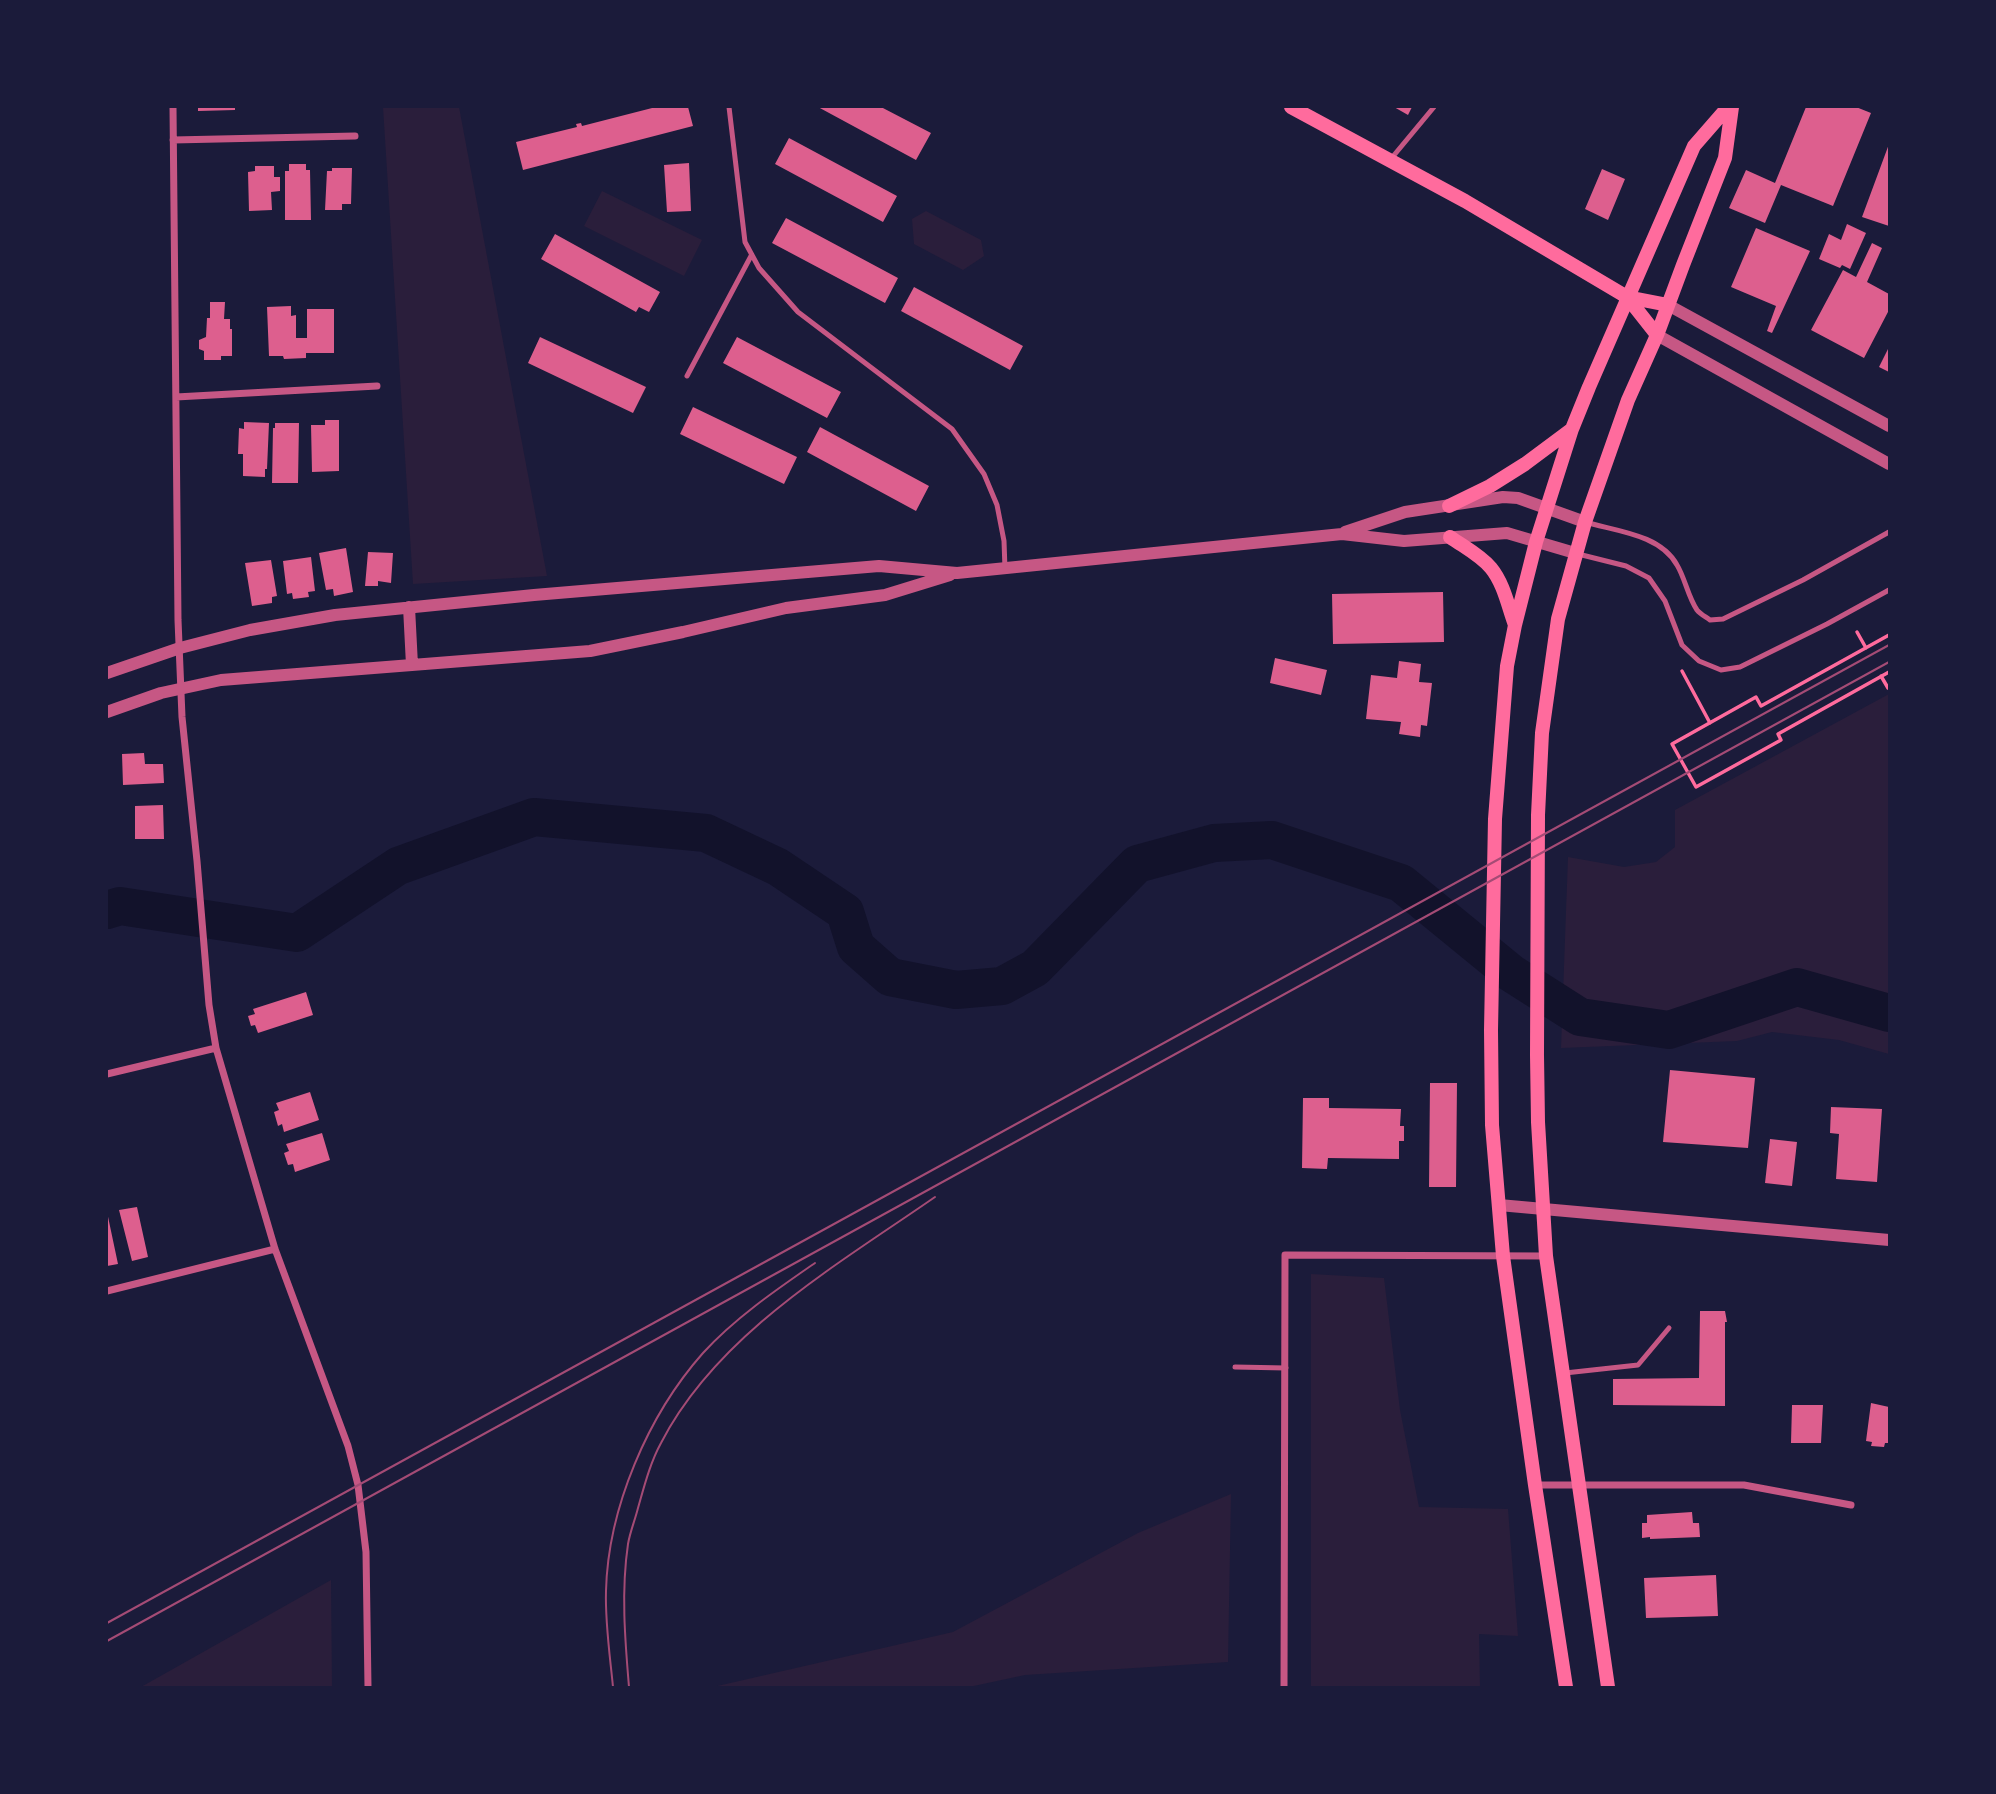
<!DOCTYPE html>
<style>
body{margin:0}
#map{position:relative;width:1996px;height:1794px;overflow:hidden;background:#1b1b3a;font-family:Cabin,sans-serif}
canvas{display:block}
.frame{position:absolute;inset:0;border:108px solid #1b1b3a;pointer-events:none}
</style>
<div id="map">
<canvas width="1996" height="1794"></canvas>
<div class="frame"></div>
</div>
<script>
const ctx = document.querySelector('canvas').getContext('2d');
ctx.lineJoin = 'round';
function fill(path, color) { ctx.fillStyle = color; ctx.fill(path, 'evenodd'); }
function stroke(path, color, width, dash) { ctx.strokeStyle = color; ctx.lineWidth = width; ctx.lineCap = dash ? 'butt' : 'round'; ctx.setLineDash(dash || []); ctx.stroke(path); }
const green = new Path2D(`
 M383,107H459L547,576L413,584Z
 M602,191L702,240L684,276L584,226Z
 M926,211L981,240L984,256L963,270L914,244L912,219Z
 M1889,694V1054L1839,1040L1772,1032L1737,1041L1561,1048L1568,857L1624,867L1656,862L1675,847V810Z
 M1311,1274L1384,1278L1400,1410L1419,1507L1508,1509L1518,1636L1479,1634L1480,1687H1311Z
 M1231,1494L1228,1662L1025,1675L969,1687H713L953,1632L1138,1533Z
 M331,1580L332,1687H141Z`);
const river = new Path2D(`
 M107,910L120,906L297,933L398,866L534,817L706,833L778,867L845,912L856,947L890,977L956,990L1002,986L1035,968L1137,864L1214,843L1272,840L1401,883L1511,973L1580,1017L1669,1030L1797,987L1889,1013`);
const building = new Path2D(`
 M198,107H235V110L198,111Z
 M656,107H688L693,126L523,170L516,142L577,127L576,124L581,123L582,126Z
 M818,107H881L931,133L916,160Z
 M1394,107H1412L1408,115Z
 M1806,107H1856L1871,113L1833,206L1781,185L1765,223L1729,208L1746,170L1775,183Z
 M789,138L897,196L883,222L775,164Z
 M1889,144V226L1862,217Z
 M689,163L691,211L667,212L664,165Z
 M289,164H306V170H310L311,220H285V171H289Z
 M255,166H274V177H280V191L271,192L272,210L249,211L248,172L255,171Z
 M332,168H352L351,204H342V210H325L327,171H332Z
 M1602,169L1625,179L1608,220L1585,209Z
 M786,218L898,278L885,303L772,243Z
 M1847,224L1866,233L1850,269L1842,265L1840,268L1819,259L1829,234L1841,240Z
 M1756,228L1810,251L1772,333L1767,331L1776,306L1731,287Z
 M555,234L660,292L649,312L639,307L636,312L541,259Z
 M1872,243L1882,248L1867,282L1889,294V310L1864,358L1811,330L1843,270L1856,277Z
 M914,287L1023,346L1010,370L901,311Z
 M210,302H225L224,319H230V329H232V356H221V360H204V351L199,349V340L206,337L207,318H210Z
 M291,306V316L296,315V338H307V309H334V353H306V358L284,359L283,356H269L267,307Z
 M540,337L646,387L633,413L528,363Z
 M737,337L841,392L827,418L723,363Z
 M1889,347V372L1879,367Z
 M693,407L797,457L784,484L680,434Z
 M325,420H339V471L312,472L311,425H325Z
 M244,422L269,423L267,469H265V477L243,476V454H238L239,428L244,429Z
 M275,423H299L298,483H272L273,428H275Z
 M820,427L929,486L916,511L807,452Z
 M346,548L353,592L334,596L333,589L326,590L319,553Z
 M368,552L393,553L391,583L378,581V586H365Z
 M311,557L315,591L308,592L309,597L293,599L292,593L287,594L283,561Z
 M271,560L277,596L272,597V603L252,606L245,563Z
 M1443,592L1444,642L1333,644L1332,594Z
 M1275,658L1327,670L1321,695L1270,683Z
 M1399,661L1421,664L1419,682L1432,683L1427,726L1421,725L1420,737L1399,734L1401,722L1366,719L1371,675L1397,678Z
 M144,753L145,764H163L164,783L123,785L122,754Z
 M163,805L164,839H135V806Z
 M306,992L313,1015L258,1033L255,1025L251,1026L248,1016L255,1014L253,1009Z
 M1670,1070L1755,1078L1748,1148L1663,1142Z
 M1430,1083H1457L1456,1187H1429Z
 M310,1092L319,1120L284,1132L282,1124L278,1126L274,1112L279,1110L276,1103Z
 M1303,1098H1329V1108L1401,1109L1400,1126H1404V1141H1399V1159L1328,1158L1327,1169L1302,1168Z
 M1831,1107L1882,1109L1877,1182L1836,1179L1839,1134L1830,1133Z
 M322,1133L330,1160L295,1172L293,1164L288,1165L284,1153L289,1151L286,1144Z
 M1770,1139L1797,1142L1792,1186L1765,1183Z
 M137,1207L148,1257L132,1261L119,1210Z
 M107,1212L118,1264L107,1266Z
 M1700,1311H1725L1727,1322H1725V1406L1613,1405V1379L1699,1378Z
 M1871,1403L1889,1407V1443H1885L1884,1447L1871,1446L1872,1442L1866,1441Z
 M1792,1405H1823L1821,1443H1791Z
 M1692,1512L1693,1523H1699L1700,1537L1650,1539V1537L1642,1538V1523H1647V1515Z
 M1716,1575L1718,1616L1646,1618L1644,1578Z`);
const path = new Path2D(`
 M1857,632L1866,648
 M1889,635L1761,706L1756,697L1672,744L1696,787L1781,740L1778,734L1889,672
 M1682,671L1710,723
 M1881,676L1888,688`);
const service = new Path2D(`
 M729,107L745,242L759,268L798,312L952,429L984,474L997,505L1004,541L1005,569
 M1390,160L1434,107
 M687,376L751,256
 M1585,522C1615,531 1660,534 1677,565C1685,578 1688,597 1697,610C1700,614 1706,617 1710,620L1723,619L1803,580L1889,532
 M1578,554L1626,566L1649,578L1665,601L1682,645L1699,661L1721,670L1740,667L1827,624L1889,590
 M1235,1367L1286,1368
 M1565,1373L1638,1365L1669,1328`);
const minor = new Path2D(`
 M173,107L178,620L182,717L197,861L209,1005L216,1048L275,1249L348,1446L358,1485L366,1552L368,1687
 M173,140L355,136
 M176,397L377,386
 M107,1074L216,1048
 M107,1291L275,1249
 M1535,1485H1744L1851,1505
 M1284,1687L1285,1255L1546,1256`);
const tertiary = new Path2D(`
 M1668,305L1889,426
 M1657,335L1889,464
 M1345,532L1405,512L1503,497L1518,498L1585,522
 M409,607L412,665
 M107,673L180,648L250,630L335,615L534,595L879,566L957,573L1342,534L1404,541L1507,533L1575,553
 M107,712L161,693L221,680L590,651L683,632L786,608L885,595L950,575
 M1499,1205L1889,1240`);
const secondary = new Path2D(`
 M1291,107L1465,201L1627,297L1668,305
 M1627,297L1657,335
 M1449,506L1490,486L1525,464L1572,429
 M1450,537C1464,547 1480,555 1491,568C1504,584 1508,606 1515,625
 M1566,1687L1535,1485L1503,1256L1492,1125L1491,1030L1495,819L1507,666L1515,625L1536,542L1572,429L1589,387L1694,146L1728,107
 M1608,1687L1546,1256L1538,1122L1537,1055L1538,815L1542,733L1558,619L1585,522L1628,400L1657,335L1683,265L1725,158L1732,107`);
const tram = new Path2D(`
 M107,1623L1889,645
 M107,1641L1889,662
 M613,1687C610,1656 605,1623 606,1591C608,1508 648,1415 703,1353C735,1318 776,1290 815,1263
 M629,1687C625,1640 621,1591 628,1544C630,1532 635,1520 638,1508C644,1487 650,1463 661,1443C717,1334 837,1265 935,1197`);
fill(green, '#2a1e3b');
stroke(river, '#12122b', 38);
fill(building, '#dd5f8e');
stroke(path, '#ff6b9d', 3.5);
stroke(service, '#c65784', 5);
stroke(minor, '#c65784', 7);
stroke(tertiary, '#c65784', 12);
stroke(secondary, '#ff6b9d', 14);
stroke(tram, '#a44b75', 2);
</script>
